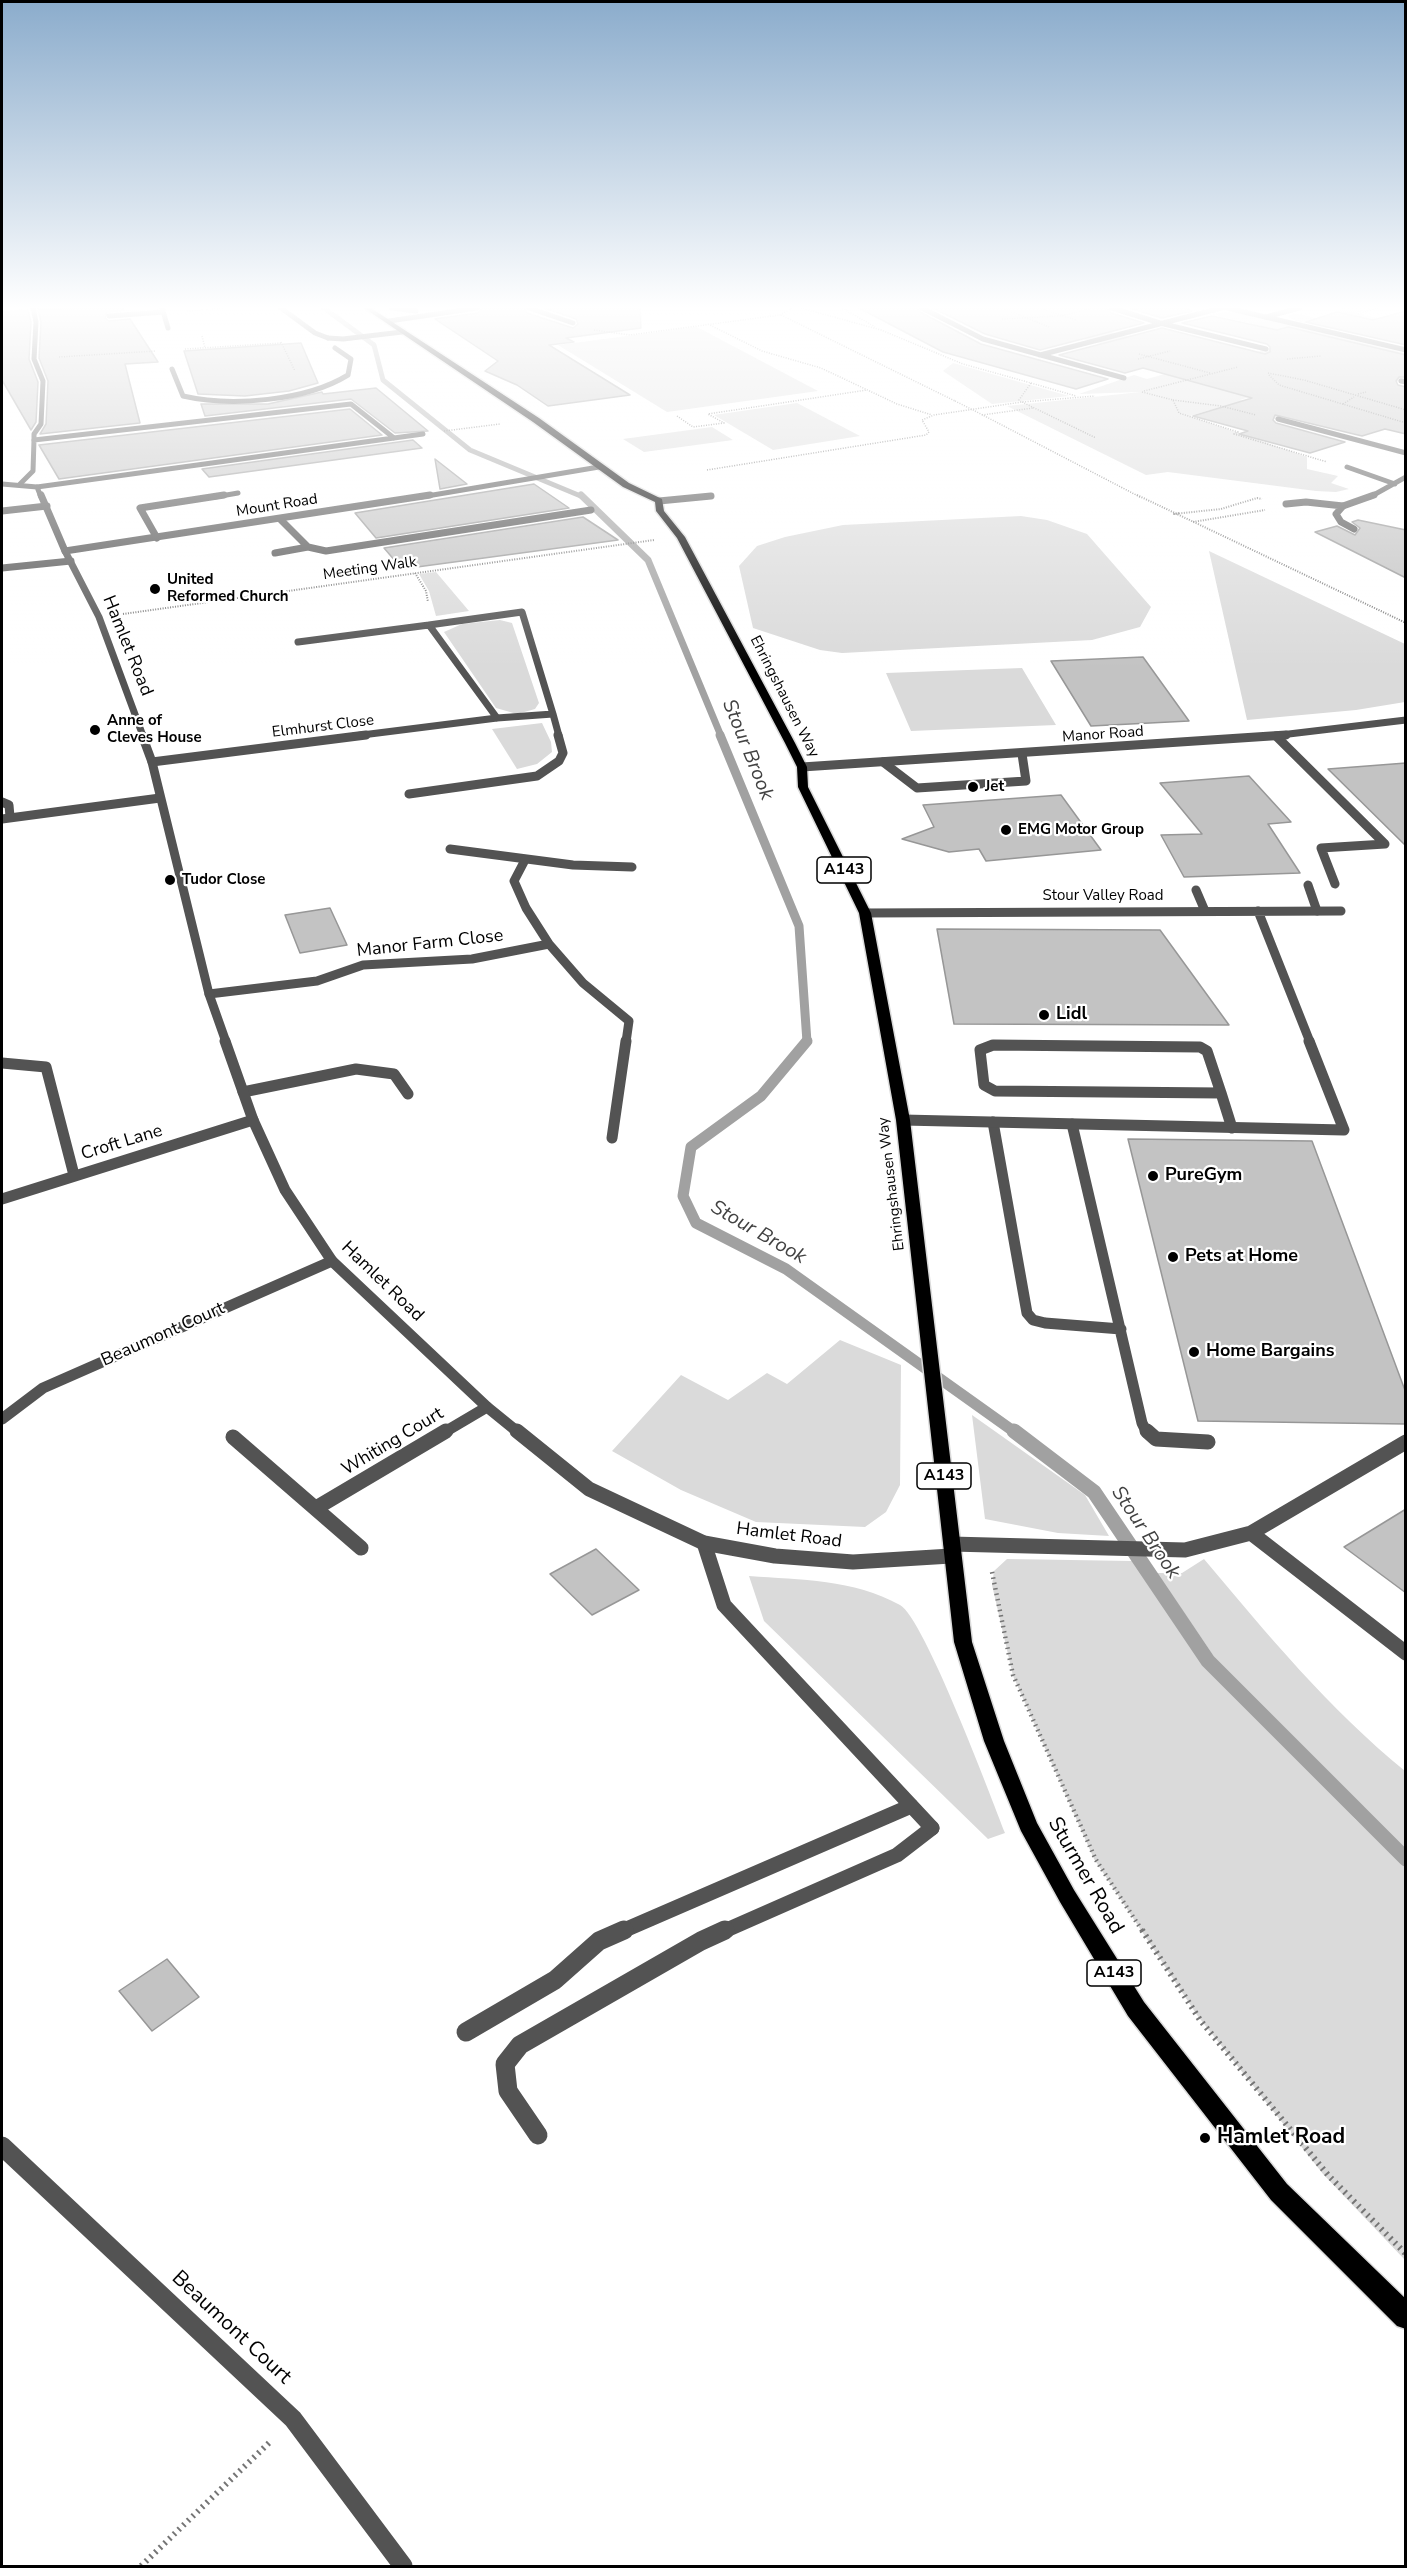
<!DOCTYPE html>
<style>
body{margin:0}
#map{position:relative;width:1407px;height:2568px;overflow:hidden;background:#fff;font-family:"Nunito Sans",sans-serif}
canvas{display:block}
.frame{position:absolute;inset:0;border:3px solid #000;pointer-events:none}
</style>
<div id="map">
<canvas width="1407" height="2568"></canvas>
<div class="frame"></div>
</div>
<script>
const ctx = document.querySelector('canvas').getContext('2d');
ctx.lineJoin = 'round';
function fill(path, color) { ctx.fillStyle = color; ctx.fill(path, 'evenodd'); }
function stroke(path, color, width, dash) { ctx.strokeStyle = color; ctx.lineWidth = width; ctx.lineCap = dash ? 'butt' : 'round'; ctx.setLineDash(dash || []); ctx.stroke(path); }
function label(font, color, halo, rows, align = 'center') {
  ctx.font = font + ' "Nunito Sans",sans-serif'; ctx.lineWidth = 4.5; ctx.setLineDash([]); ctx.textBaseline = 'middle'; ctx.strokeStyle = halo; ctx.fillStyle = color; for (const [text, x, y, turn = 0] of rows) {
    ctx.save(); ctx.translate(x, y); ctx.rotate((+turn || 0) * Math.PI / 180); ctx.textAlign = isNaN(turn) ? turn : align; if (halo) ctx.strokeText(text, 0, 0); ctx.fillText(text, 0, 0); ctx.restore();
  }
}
const green = new Path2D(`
 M1343,308H1370L1355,313L1405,324V345L1296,321L1287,316L1295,313L1378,334L1403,326L1333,311Z
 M1225,312L1238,313L1405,353V379L1393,383L1281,387L1240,400L1289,413L1288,416L1275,419L1224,406L1190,416L1307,457V469L1338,476L1331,483L1349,489L1336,492L1316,491L1168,472L1146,475L1007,406L1141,392L1079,394L1134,375L1147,379L1186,368L1047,329L1046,314L1222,363L1276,346L1330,343L1212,314Z
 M697,327L818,391L667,412L558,345Z
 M953,363L1069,396L992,404L943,371Z
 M797,403L860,436L773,450L714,415Z
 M712,427L733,440L644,452L623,439Z
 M1021,516L1047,520L1087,534L1151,607L1140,627L1092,640L842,653L820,650L753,628L739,566L757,546L785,537L843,525Z
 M1209,551L1405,644V702L1356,710L1247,720Z
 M436,572L469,611L436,616L429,591L419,574Z
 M500,620L512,623L539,703L535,709L517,714L496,708L444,632L462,624Z
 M1022,668L1056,725L911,731L886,673Z
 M542,723L551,742L552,752L537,764L517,769L492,729Z
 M840,1340L901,1365L900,1485L886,1512L865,1527L756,1522L681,1490L612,1451L681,1375L728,1400L767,1373L787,1384Z
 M972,1415L1085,1495L1109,1536L1058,1533L985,1519Z
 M1007,1559L1133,1561L1219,1677L1288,1751L1245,1702L1157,1573H1182L1204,1559C1267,1634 1329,1709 1405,1771V1859L1352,1816L1405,1864V2260L1323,2174L1197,2015L1094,1859L1013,1676L992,1585L994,1571Z
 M749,1576C801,1580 853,1579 900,1605C924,1618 991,1797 1005,1833L988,1839L764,1621Z`);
const streamFar4 = new Path2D(`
 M324,308L374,345L383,380L470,450L583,497`);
const streamFar3 = new Path2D(`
 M581,495L648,560L721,736`);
const streamFar2 = new Path2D(`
 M720,735L799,926L807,1042`);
const streamFar1 = new Path2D(`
 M807,1041L761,1096L691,1147L683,1196L696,1223L786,1269L1016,1433`);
const stream = new Path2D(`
 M1014,1431L1094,1492L1208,1661L1406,1859`);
const building = new Path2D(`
 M122,308L124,310L107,312L105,318L109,321L130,319L158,362L125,364L140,423L40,434L46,424L48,381L39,358L41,322L38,309Z
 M482,308H524L527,313L573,328L578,324L576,319L545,308H640L641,328L566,338L574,342L549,345L630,395L548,406L517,385L485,371L498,361L435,319L478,313Z
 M859,308H917L920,312L981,344L1108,379L1076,389L943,352Z
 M933,308H1107L1111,313L1144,323L1040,350L985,334Z
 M1129,308H1186L1192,311L1162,318Z
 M28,310L31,322L29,359L38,382L36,422L31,430L2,380V312Z
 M1406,311V345L1306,322L1337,312L1373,320Z
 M1212,316L1277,330L1288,327L1406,355V377H1399L1396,381L1398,385L1406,387V434L1385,429L1362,436L1275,415L1273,420L1276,423L1345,442L1310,453L1239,434L1248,431L1193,416L1252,398L1143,368L1125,373L1059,355L1162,328L1265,354L1270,352V347L1267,344L1182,323Z
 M301,343L318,383L289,391L245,396L198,394L184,351Z
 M376,388L428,431L395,433L351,399L205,416L201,404H268L322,392L323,394Z
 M350,409L382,435L59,479L39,445Z
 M413,440L422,448L209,477L202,469Z
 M435,459L467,484L440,489Z
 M534,484L569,508L376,538L355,513Z
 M583,517L618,540L402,569L384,548Z
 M1358,520L1406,530V578L1315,532L1337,526L1355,535L1360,528L1352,522Z
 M1143,657L1189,721L1091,726L1051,661Z
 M1406,763V846L1328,769Z
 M1249,776L1291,822L1268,824L1300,873L1184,877L1161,835L1202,834L1160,783Z
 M1061,795L1101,850L986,861L979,849L949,852L902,839L934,827L923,805Z
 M330,908L347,945L300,953L285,915Z
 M937,929L1160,930L1229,1025L954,1024Z
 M1128,1139L1312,1141L1406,1393V1424L1198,1421Z
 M1406,1509V1593L1344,1547Z
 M596,1549L639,1590L592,1615L550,1574Z
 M167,1959L199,1997L152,2031L119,1991Z`);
const pathFar3 = new Path2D(`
 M801,308L881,330L963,364L1031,383L1019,400L1021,402
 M842,308L875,327
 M1002,308L1049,327
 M1039,308L1076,320
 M187,311L224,308
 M1358,314L1378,308
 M781,315L955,401
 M1002,319L1060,316L1090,309
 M708,324L762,351L821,368L897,404L932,415
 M594,330L630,335L780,315L792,308
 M202,336L205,348
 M281,342L295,371
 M185,349L282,343
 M1139,354L1210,373
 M59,357L156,351
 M1138,359L1170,351
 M1287,359L1321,356
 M1268,373L1304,380L1406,410
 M1269,375L1279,385L1406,423
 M1031,383L1076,396
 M1144,391L1238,367
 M1142,392L1173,400L1179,413L1238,432L1234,434L1327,462
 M1358,394L1366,392
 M1173,400L1221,406L1256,415
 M1022,402L1096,438
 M1343,404L1354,397
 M975,411L1140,497
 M982,415L1033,408
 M677,416L693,427L724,423L708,414L867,390
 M444,431L500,424
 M707,470L926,435L929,432L922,420L934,415L1022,402L1095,396`);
const pathFar2 = new Path2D(`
 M1137,495L1406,623
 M1179,513L1174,514L1221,509L1257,498L1262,499
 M1193,522L1265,510
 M415,573L426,591L428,602
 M123,614L654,540`);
const pathFar1 = new Path2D(`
 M992,1572L1013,1675L1096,1860L1143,1932`);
const path = new Path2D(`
 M1142,1930L1200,2020L1328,2175L1406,2254
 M141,2566L272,2440`);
const serviceFar5 = new Path2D(`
 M162,308L168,328
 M281,308L315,333L328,338
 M392,308L416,311
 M529,308L573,323
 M109,316L163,312
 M1266,317L1299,308
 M389,321L477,308
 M172,369L183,396C231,407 306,401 348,375L351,359L335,348
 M215,497L238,493
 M705,497L711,496`);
const serviceFar4 = new Path2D(`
 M659,501L711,496
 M1286,504L1306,502L1343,506L1336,514L1341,522L1354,529
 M2,511L47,506
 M157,538L140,508L224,495
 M308,547L326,551L591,510
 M275,553L308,547L281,520`);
const serviceFar3 = new Path2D(`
 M1276,736L1385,844L1321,848L1335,884
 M883,762L917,788L1026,781L1022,754
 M2,802L9,805L10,817
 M450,849L573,865L632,867
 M1308,885L1317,911
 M1196,890L1205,911`);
const serviceFar2 = new Path2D(`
 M993,1045L1200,1047L1207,1051L1221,1093L995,1091L984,1085L980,1050Z
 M2,1063L46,1067L74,1175
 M1221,1093L1232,1128
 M993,1122L1027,1313L1033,1320L1045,1323L1121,1329
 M1072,1124L1142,1423L1147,1433
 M443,1433L487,1407`);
const serviceFar1 = new Path2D(`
 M1147,1431L1156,1439L1208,1442
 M233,1437L361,1548
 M316,1508L446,1431
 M1251,1533L1406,1653
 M951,1544L1185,1550L1251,1533L1406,1442
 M620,1932L911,1806
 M722,1932L897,1855L932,1828`);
const service = new Path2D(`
 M466,2032L555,1980L599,1941L624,1930
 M538,2135L508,2091L505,2064L520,2045L701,1941L725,1930`);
const pedestrian = new Path2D(`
 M33,308L36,322L34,359L43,381L41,424L34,434V440`);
const minorFar5 = new Path2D(`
 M922,308L983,339L1124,378
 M1112,308L1160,323L1266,349
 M328,338L343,339L402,332
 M1040,355L1221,308
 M1401,381L1406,382
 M1278,419L1406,453
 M1347,467L1395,484
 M20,484L33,471L34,440L351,404L394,438
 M37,487L423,434
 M421,497L599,467
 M1370,497L1406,477`);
const minorFar4 = new Path2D(`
 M1343,506L1374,495
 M65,551L430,495
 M2,568L71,561
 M429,625L522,612L553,714
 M298,642L429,625L497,718
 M354,736L497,718L553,714L559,736
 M1272,736L1406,720`);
const minorFar3 = new Path2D(`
 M152,762L366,735
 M802,767L1286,735
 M409,794L537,776L559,761L563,753L558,735
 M2,819L160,798
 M1258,911L1310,1042
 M865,913L1341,911
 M549,944L583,983L629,1021L626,1042
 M209,994L317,981L363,965L472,959L549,944L526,908L514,881L525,860`);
const minorFar2 = new Path2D(`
 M243,1092L356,1069L394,1074L408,1094
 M903,1120L1344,1130L1309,1041
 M612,1138L626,1041
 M2,1199L253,1120
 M2,1419L43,1388L332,1261`);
const minorFar1 = new Path2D(`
 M704,1543L724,1605L932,1828`);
const minor = new Path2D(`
 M2,2146L293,2419L403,2566`);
const tertiaryFar4 = new Path2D(`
 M1227,308L1406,350
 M2,484L37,487L41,497`);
const tertiaryFar3 = new Path2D(`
 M41,495L65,551L99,617L143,736`);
const tertiaryFar2 = new Path2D(`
 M142,735L152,762L209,994L226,1042`);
const tertiaryFar1 = new Path2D(`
 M225,1041L253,1120L285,1190L332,1261L487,1407L519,1433`);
const tertiary = new Path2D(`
 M517,1431L589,1489L704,1543L775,1556L853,1562L951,1556`);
const primary = new Path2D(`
 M364,308H371L539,418L629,483L662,499L664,511L685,537L795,743L807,767L808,787L871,913L910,1120L972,1642L1004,1741L1037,1823L1074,1890L1144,2002L1287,2184L1406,2299V2329L1397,2326L1271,2200L1128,2016L1060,1902L1021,1831L984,1741L954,1642L896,1120L859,913L798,787L797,767L785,743L677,538L656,511L655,502L623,487L533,422Z`);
const pathBridge = new Path2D(`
 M955,401L975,411`);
const markers = [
 [155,589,6,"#000"],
 [95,730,6,"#000"],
 [973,787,6,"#000"],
 [1006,830,6,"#000"],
 [170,880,6,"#000"],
 [1044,1015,6,"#000"],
 [1153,1176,6,"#000"],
 [1173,1257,6,"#000"],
 [1194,1352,6,"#000"],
 [1205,2138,6,"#000"]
];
const farStreetnames = [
 ["Mount Road",277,506,-9],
 ["Meeting Walk",370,569,-8],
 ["Ehringshausen Way",784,697,63],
 ["Elmhurst Close",323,727,-7],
 ["Manor Road",1103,735,-4],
 ["Stour Valley Road",1103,896],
 ["Ehringshausen Way",892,1184,-97]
];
const farPoinames = [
 ["United",167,580],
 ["Reformed Church",167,597],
 ["Anne of",107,721],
 ["Cleves House",107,738],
 ["Jet",985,787],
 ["EMG Motor Group",1018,830],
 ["Tudor Close",182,880]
];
const shields = [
 [844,870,54],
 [944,1476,54],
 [1114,1973,54]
];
const shieldNames = [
 ["A143",844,870],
 ["A143",944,1476],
 ["A143",1114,1973]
];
const streetNames = [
 ["Hamlet Road",127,646,68],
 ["Manor Farm Close",430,944,-6],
 ["Croft Lane",122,1143,-17],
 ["Hamlet Road",382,1282,44],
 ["Beaumont Court",163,1335,-24],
 ["Whiting Court",393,1442,-31],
 ["Hamlet Road",789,1536,7]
];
const poiNames = [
 ["Lidl",1056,1015],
 ["PureGym",1165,1176],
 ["Pets at Home",1185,1257],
 ["Home Bargains",1206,1352]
];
const waterNames = [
 ["Stour Brook",747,750,68],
 ["Stour Brook",758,1233,30],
 ["Stour Brook",1145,1533,56]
];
const nearStreetnames = [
 ["Sturmer Road",1085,1876,60],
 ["Beaumont Court",231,2328,43]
];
const nearPoinames = [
 ["Hamlet Road",1217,2138]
];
fill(green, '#dadada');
stroke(streamFar4, '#a1a1a1', 5);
stroke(streamFar3, '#a1a1a1', 7);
stroke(streamFar2, '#a1a1a1', 9);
stroke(streamFar1, '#a1a1a1', 11);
stroke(stream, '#a1a1a1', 15);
fill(building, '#c3c3c3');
stroke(building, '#979797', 1.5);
stroke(primary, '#dbdbdb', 3);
stroke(pathFar3, '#757575', 1.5, [1, 1.5]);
stroke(pathFar2, '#757575', 2, [1, 1.5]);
stroke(pathFar1, '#757575', 4.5, [1.5, 4]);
stroke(path, '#757575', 6, [2, 4.5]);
stroke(serviceFar5, '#535353', 5);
stroke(serviceFar4, '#535353', 7);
stroke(serviceFar3, '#535353', 9);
stroke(serviceFar2, '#535353', 11);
stroke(serviceFar1, '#535353', 15);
stroke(service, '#535353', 19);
stroke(pedestrian, '#535353', 5);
stroke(minorFar5, '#535353', 5);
stroke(minorFar4, '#535353', 7);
stroke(minorFar3, '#535353', 9);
stroke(minorFar2, '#535353', 11);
stroke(minorFar1, '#535353', 15);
stroke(minor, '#535353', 19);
stroke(tertiaryFar4, '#535353', 5);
stroke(tertiaryFar3, '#535353', 7);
stroke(tertiaryFar2, '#535353', 9);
stroke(tertiaryFar1, '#535353', 11);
stroke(tertiary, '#535353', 15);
fill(primary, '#000');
stroke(pathBridge, '#757575', 1.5, [1, 1.5]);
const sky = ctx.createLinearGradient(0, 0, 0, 668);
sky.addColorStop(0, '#8baccc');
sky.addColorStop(0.46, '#fff');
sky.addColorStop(1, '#ffffff00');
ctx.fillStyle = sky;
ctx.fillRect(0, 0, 1407, 668);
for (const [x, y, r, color] of markers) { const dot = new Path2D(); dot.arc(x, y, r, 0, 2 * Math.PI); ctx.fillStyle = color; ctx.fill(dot); stroke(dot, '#fff', 2); }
label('15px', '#000', '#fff', farStreetnames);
label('bold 15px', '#000', '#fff', farPoinames, 'left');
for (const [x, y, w] of shields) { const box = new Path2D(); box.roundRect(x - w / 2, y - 13, w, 26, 4.5); ctx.fillStyle = '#fff'; ctx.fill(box); stroke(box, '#000', 1.5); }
label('bold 16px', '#000', null, shieldNames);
label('18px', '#000', '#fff', streetNames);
label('bold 18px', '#000', '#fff', poiNames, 'left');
label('italic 20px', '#424242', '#fff', waterNames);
label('21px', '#000', '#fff', nearStreetnames);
label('bold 21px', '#000', '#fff', nearPoinames, 'left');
</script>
